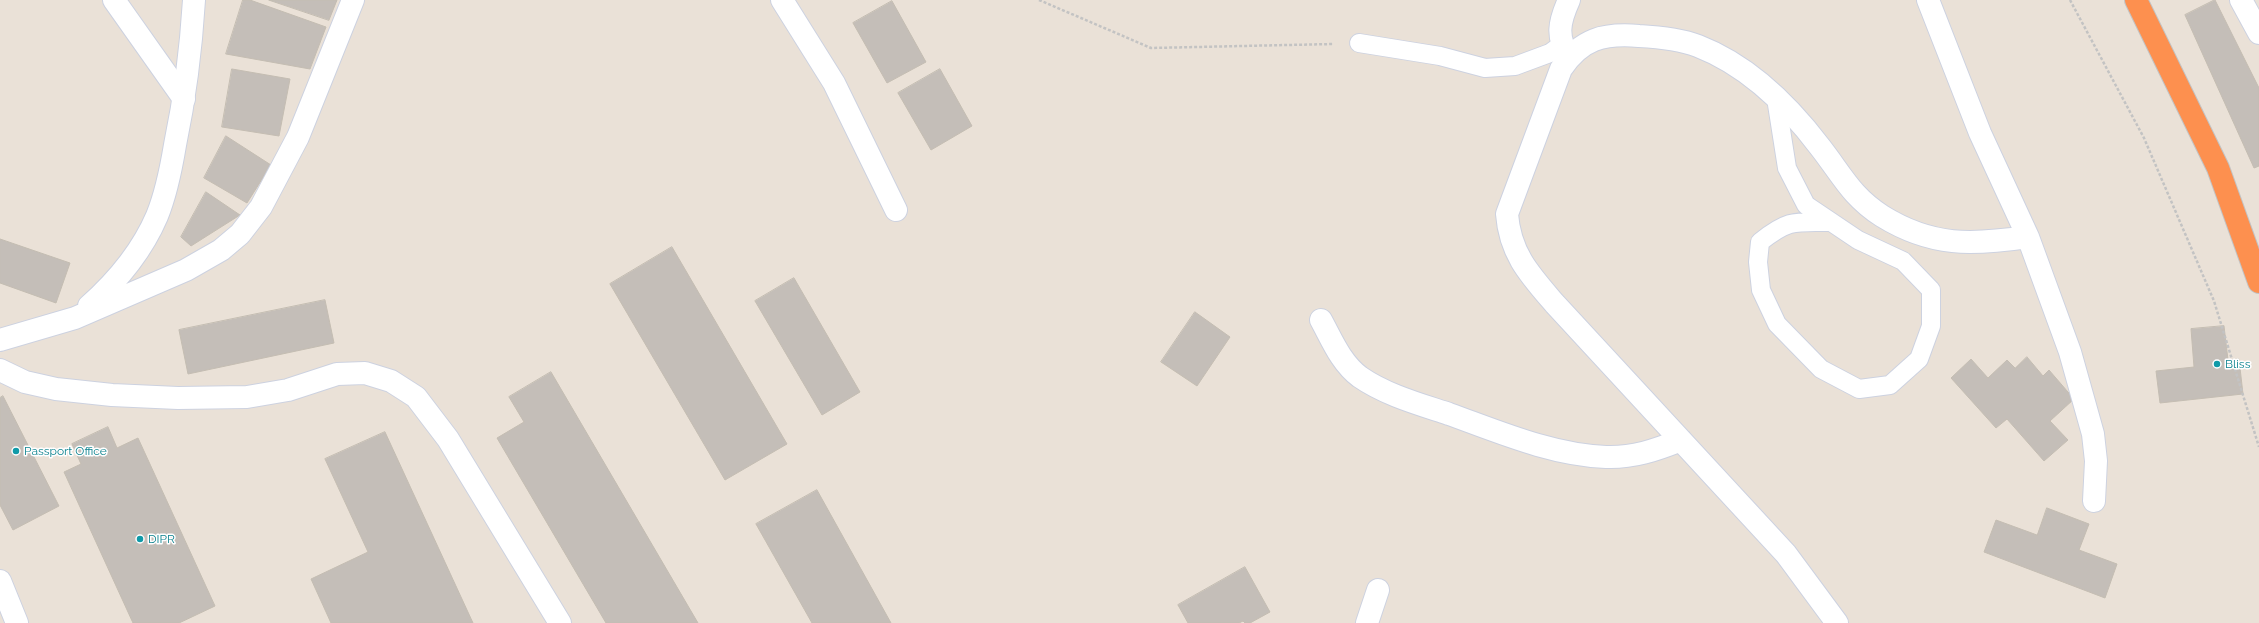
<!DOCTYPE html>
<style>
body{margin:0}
canvas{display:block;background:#eae1d7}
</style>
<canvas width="2259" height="623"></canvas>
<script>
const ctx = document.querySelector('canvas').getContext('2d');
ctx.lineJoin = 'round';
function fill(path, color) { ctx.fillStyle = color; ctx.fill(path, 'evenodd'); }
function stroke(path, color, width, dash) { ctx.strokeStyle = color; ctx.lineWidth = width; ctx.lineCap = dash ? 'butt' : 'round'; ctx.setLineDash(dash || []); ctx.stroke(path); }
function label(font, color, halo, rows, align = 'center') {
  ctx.font = font + ' Raleway,sans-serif'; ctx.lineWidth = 3; ctx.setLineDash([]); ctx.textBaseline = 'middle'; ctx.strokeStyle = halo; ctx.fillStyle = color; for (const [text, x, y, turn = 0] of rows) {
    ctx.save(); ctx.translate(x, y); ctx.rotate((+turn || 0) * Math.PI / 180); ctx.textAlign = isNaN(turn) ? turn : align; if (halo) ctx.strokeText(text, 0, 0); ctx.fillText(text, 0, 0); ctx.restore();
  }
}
const building = new Path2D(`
 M243,0H250L326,27L310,69L226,54Z
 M269,0H337L329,20Z
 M2215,0L2259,88V166L2254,168L2185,15Z
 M892,1L926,62L887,83L853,23Z
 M232,69L290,79L279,136L222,127Z
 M940,69L972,126L931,150L898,93Z
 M226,136L271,165L247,203L204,178Z
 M206,192L240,215L191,246L181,237Z
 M0,239L70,263L56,303L0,283Z
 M672,247L787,444L725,480L610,284Z
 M794,278L860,392L822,415L755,301Z
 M325,300L334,343L188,374L179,330Z
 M1195,312L1230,337L1197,386L1161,362Z
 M2224,326L2228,360L2239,359L2243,394L2160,403L2156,371L2194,367L2191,329Z
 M2027,357L2043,376L2049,370L2074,399L2050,421L2068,440L2044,461L2007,419L1996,428L1951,378L1971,359L1988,378L2007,360L2015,368Z
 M551,372L698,623H606L497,438L524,422L509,397Z
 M3,396L59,506L13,530L0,505V398Z
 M108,427L117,448L138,438L215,606L179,623H133L64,472L81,464L72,444Z
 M385,432L473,623H331L311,579L368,552L325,459Z
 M817,490L891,623H812L756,524Z
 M2047,508L2089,524L2079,550L2117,564L2105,598L1984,552L1996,520L2037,535Z
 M1245,567L1270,612L1250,623H1245L1243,621L1239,623H1188L1178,605Z`);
const path = new Path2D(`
 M1039,0L1151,48L1333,44
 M2070,0L2144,138L2214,301L2259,447`);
const lane = new Path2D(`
 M1359,43L1440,56L1485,68L1515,66L1550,53L1561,45
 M1776,98L1787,168L1806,205L1858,240L1903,261L1931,290V326L1919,359L1890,385L1859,389L1821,369L1777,324L1761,290L1758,262L1760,242C1789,219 1795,222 1830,222`);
const street = new Path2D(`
 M114,0L184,99
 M782,0L834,83L896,210
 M1569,0C1559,22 1556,37 1569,57
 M1928,0L1980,133L2028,237L2070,352L2093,434L2096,461L2094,501
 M2241,0L2259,33
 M1321,320C1332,340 1341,363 1360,377C1386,395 1419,404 1449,414C1499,432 1552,455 1606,457C1633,458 1656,450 1681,440
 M0,581L17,623
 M1367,623L1378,590
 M1837,623L1786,554L1555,304C1530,275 1510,254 1507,214L1561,69C1581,39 1603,33 1639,36C1658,37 1680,39 1698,46C1747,65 1789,106 1820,147C1842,175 1851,196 1882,216C1932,247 1972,245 2028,237`);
const secondary = new Path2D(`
 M89,306C117,281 142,251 157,216C166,194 171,169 175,145C185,97 191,49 194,0
 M0,340L75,318L186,270L221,250L240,234L261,207L298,137L353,0
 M0,370L25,382L56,389L112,395L178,398L247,397L288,390L337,374L365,373L391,381L416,397L448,439L560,623`);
const highway = new Path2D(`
 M2136,0L2218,168L2259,282`);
const markers = [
 [2217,364,4,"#0f9aa8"],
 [16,451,4,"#0f9aa8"],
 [140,539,4,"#0f9aa8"]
];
const cultureNames = [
 ["Bliss",2225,364],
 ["Passport Office",24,451],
 ["DIPR",148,539]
];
fill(building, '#c4beb8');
stroke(building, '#c4bdb2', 1);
stroke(lane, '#cdd2e0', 20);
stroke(street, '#cdd2e0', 24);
stroke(secondary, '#cdd2e0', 24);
stroke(highway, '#c3c3c3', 24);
stroke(path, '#c3c3c3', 2.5, [3, 2]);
stroke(lane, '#fff', 18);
stroke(street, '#fff', 22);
stroke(secondary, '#fff', 22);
stroke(highway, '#fd904f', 22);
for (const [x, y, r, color] of markers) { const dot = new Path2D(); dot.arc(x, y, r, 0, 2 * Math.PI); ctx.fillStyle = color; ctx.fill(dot); stroke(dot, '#fff', 1.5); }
label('12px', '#0d838f', '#fff', cultureNames, 'left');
</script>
